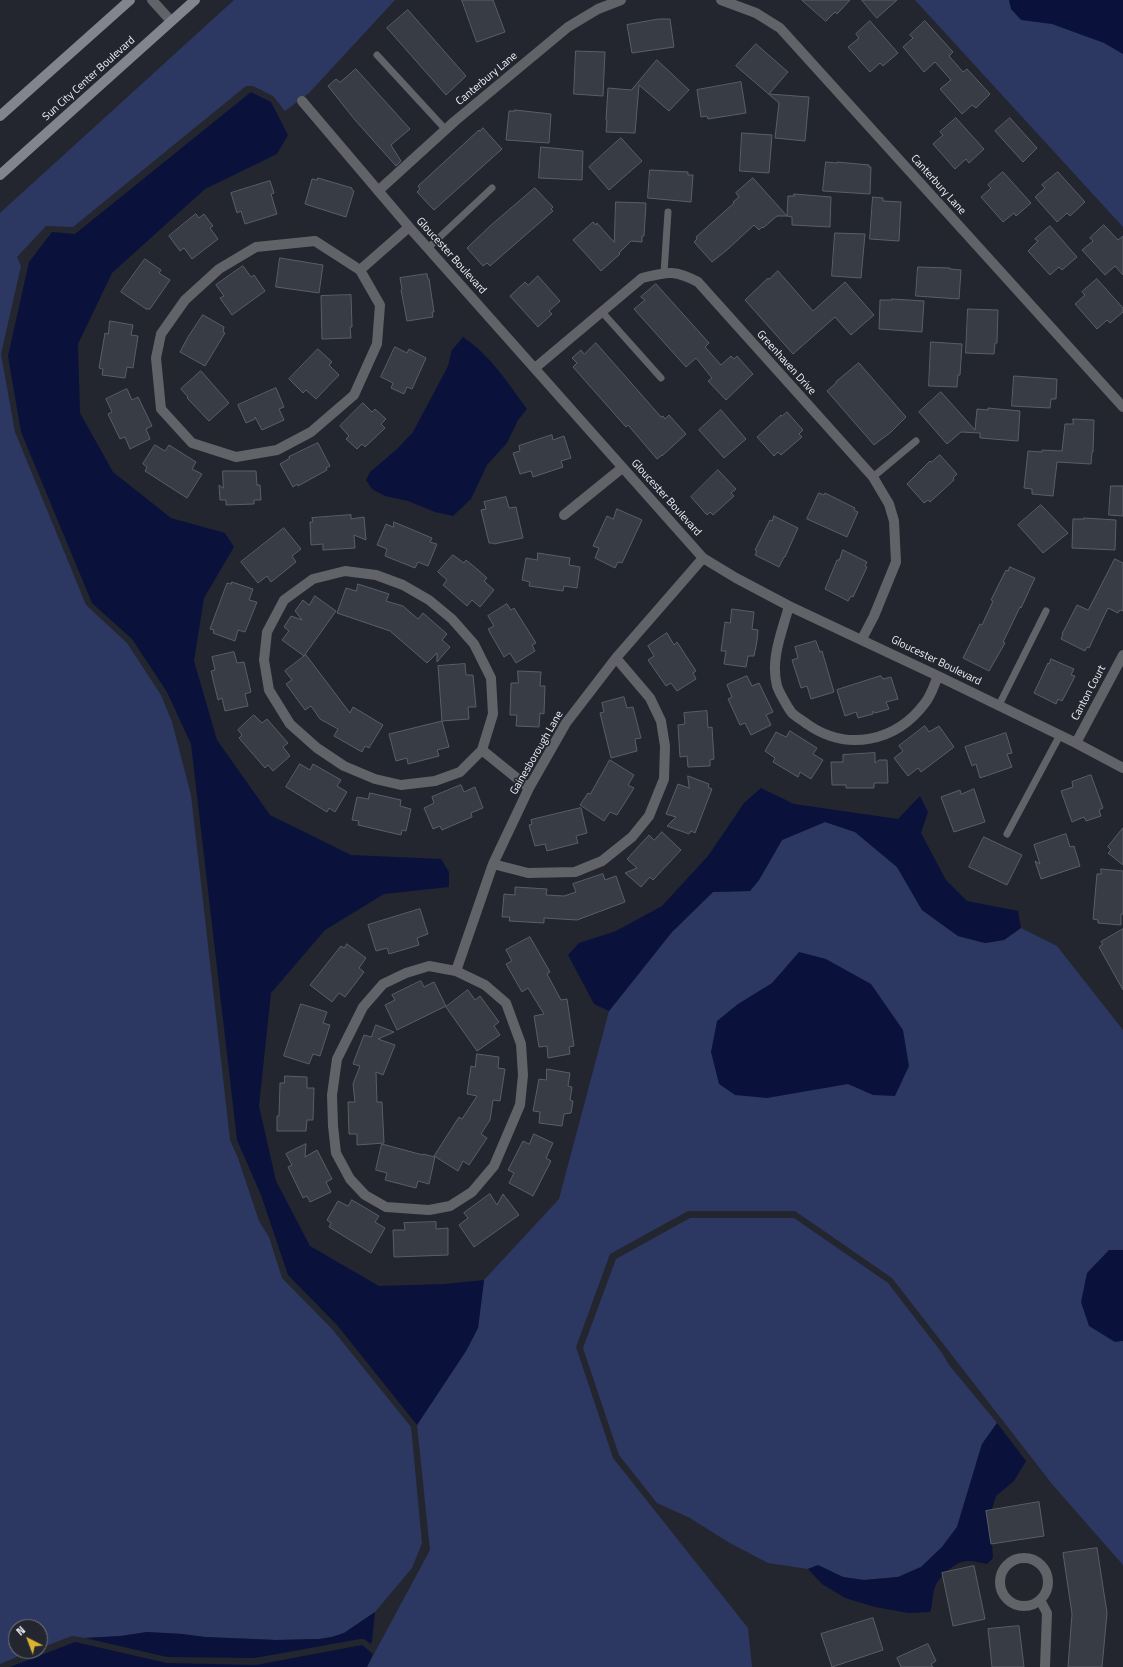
<!DOCTYPE html>
<style>
body{margin:0}
#map{position:relative;width:1123px;height:1667px;overflow:hidden;background:#23262f;font-family:"Titillium Web",sans-serif}
canvas{display:block}
.north{position:absolute;left:8px;top:1619px;width:40px;height:40px;box-sizing:border-box;background:#23262f;border:1px solid #74777f;border-radius:50%;rotate:318deg;font-size:11px;font-weight:700;line-height:16px;text-align:center;color:#eef0f6}
.north::after{content:'';display:block;margin:auto;width:14px;height:18px;background:#dbb233;clip-path:polygon(50% 0,100% 100%,50% 72%,0 100%)}
</style>
<div id="map">
<canvas width="1123" height="1667"></canvas>
<div class="north">N</div>
</div>
<script>
const ctx = document.querySelector('canvas').getContext('2d');
ctx.lineJoin = 'round';
function fill(path, color) { ctx.fillStyle = color; ctx.fill(path, 'evenodd'); }
function stroke(path, color, width, dash) { ctx.strokeStyle = color; ctx.lineWidth = width; ctx.lineCap = dash ? 'butt' : 'round'; ctx.setLineDash(dash || []); ctx.stroke(path); }
function label(font, color, halo, rows, align = 'center') {
  ctx.font = font + ' "Titillium Web",sans-serif'; ctx.lineWidth = 3.5; ctx.setLineDash([]); ctx.textBaseline = 'middle'; ctx.strokeStyle = halo; ctx.fillStyle = color; for (const [text, x, y, turn = 0] of rows) {
    ctx.save(); ctx.translate(x, y); ctx.rotate((+turn || 0) * Math.PI / 180); ctx.textAlign = isNaN(turn) ? turn : align; if (halo) ctx.strokeText(text, 0, 0); ctx.fillText(text, 0, 0); ctx.restore();
  }
}
const green = new Path2D(`
 M234,0H395L309,93L285,111L273,96L253,86H246L73,227L46,226L17,257L21,266L1,354L15,432L86,605L127,643L161,695L172,722L191,795L230,1140L238,1158L259,1221L269,1237L282,1278L332,1329L411,1427L422,1543L412,1568L375,1612L344,1633L332,1637L319,1639L276,1640L205,1637L182,1634L147,1632L121,1636L85,1638L72,1636L40,1648V1627H16V1651H31L0,1664V213Z
 M915,0H1123V227Z
 M825,822L855,832L897,867L922,910L958,936L985,943L1004,940L1021,928L1057,946L1123,1030V1565L1052,1484L892,1278L795,1211H688L610,1254L576,1347L613,1458L748,1628L752,1667H367L430,1550L417,1425L466,1351L478,1328L484,1280L559,1199L609,1011L672,932L713,892L750,891L759,880L782,840Z
 M690,1218H794L888,1283L942,1353L949,1365L997,1423L982,1444L957,1527L942,1547L921,1567L898,1577L864,1580L843,1577L818,1565L808,1569L768,1563L728,1542L690,1518L657,1503L619,1455L583,1348L616,1259Z`);
const water = new Path2D(`
 M1009,0H1123V54L1104,43L1052,24L1021,20L1011,9Z
 M251,92L271,102L288,135L277,154L205,189L112,273L78,344L80,413L113,472L171,518L225,533L234,547L204,598L194,661L217,740L270,815L351,855L441,859L449,872V887L384,894L325,930L271,993L259,1106L276,1181L310,1246L379,1286L444,1284L484,1280L478,1328L466,1351L417,1425L337,1325L288,1275L261,1195L237,1140L191,744L167,692L132,639L92,603L21,432L8,356L29,262L52,232L75,234Z
 M463,337C490,355 508,383 527,409L518,420L507,443L487,465L471,499L453,516L435,512L408,501L385,496L372,489L366,480L370,472L397,449L413,432L448,366L452,350Z
 M761,788L794,804L898,819L920,796L928,812L921,833L946,880L967,901L1018,911L1021,928L1004,940L985,943L958,936L922,910L897,867L855,832L825,822L782,840L759,880L750,891L713,892L672,932L609,1011L594,1004L568,955L579,943L616,931L662,906L708,856L744,803Z
 M799,952L826,959L871,984L903,1030L909,1066L895,1096L873,1095L848,1084L767,1098L735,1095L719,1084L711,1052L717,1021L738,1004L772,983Z
 M1109,1250H1123V1341L1115,1342L1089,1326L1081,1302L1087,1273Z
 M997,1423L1026,1461L1014,1481L996,1496L992,1509L991,1528L993,1558L987,1564C981,1563 975,1561 968,1561C957,1560 939,1576 935,1587C932,1594 933,1604 930,1612L908,1613L875,1607L845,1598L822,1584L808,1569L818,1565L843,1577L864,1580L898,1577L921,1567L942,1547L957,1527L982,1444Z
 M375,1612L372,1641L371,1644L364,1639H360L255,1658L167,1657L85,1638L121,1636L147,1632L182,1634L205,1637L276,1640L319,1639L332,1637L344,1633Z
 M75,1642L167,1663L256,1665L362,1645L373,1654L367,1667H10Z`);
const building = new Path2D(`
 M462,0H493L505,32L477,42Z
 M802,0H850L837,14L835,12L826,21Z
 M862,0H897L877,18Z
 M408,10L466,76L446,95L387,28Z
 M659,19H670L674,47L632,53L627,25Z
 M870,21L898,53L883,66L880,63L870,72L848,47L859,38L856,34Z
 M925,21L953,52L949,56L963,72L967,69L990,94L976,108L972,105L962,114L940,89L951,80L935,62L924,72L903,47L913,38L910,35Z
 M756,44L788,72L769,94L809,97L805,141L775,138L779,103L736,66Z
 M576,51L605,52L603,96L574,94Z
 M657,60L689,90L669,111L639,85L635,133L606,132L607,121L606,120L608,88L631,90Z
 M356,69L410,129L391,145L401,161L396,166L355,120L328,86L336,79L340,82Z
 M741,82L746,113L708,119L707,116L701,117L697,90Z
 M515,110L551,114L549,143L506,140L509,111H515Z
 M956,118L984,149L969,163L966,159L955,169L933,144L943,135L940,132Z
 M1010,118L1037,148L1023,162L995,131Z
 M483,128L502,149L434,210L417,192L420,189L418,186L479,130L480,131Z
 M742,133L772,135L769,173L740,171Z
 M621,138L642,161L609,190L589,167Z
 M541,147L583,151L582,180L539,178Z
 M826,162L837,163V162L869,165V167H871L870,194L823,191Z
 M650,170L688,172V175H693L691,202L648,198Z
 M1003,172L1031,203L1016,216L1014,213L1003,222L981,197L991,188L988,185Z
 M1058,172L1085,202L1070,216L1067,213L1057,222L1035,197L1045,188L1042,185Z
 M318,178L352,188V190L354,191L346,217L305,204L312,179L317,180Z
 M753,178L787,216H777L763,228L762,227L759,230L754,225L728,249L712,262L694,242L697,239L696,237L734,203L733,202L739,197L736,193Z
 M270,181L274,193L271,194L277,214L245,224L241,211L237,213L231,193Z
 M535,188L553,207L551,209L553,211L490,266L487,263L483,266L467,248L490,226Z
 M794,194L831,197L830,227L792,225V217L787,216L788,196H794Z
 M873,197L883,198V201L901,202L899,241L870,239Z
 M616,202L646,203L644,236H642V242L631,241L619,253L620,254L601,271L573,240L593,222L596,225L597,223L614,242Z
 M196,214L199,218L204,214L213,226L210,228L218,239L192,259L184,248L180,251L169,236Z
 M1104,225L1118,240L1123,236V275L1115,266L1105,275L1082,250L1093,241L1090,238Z
 M1050,226L1077,257L1062,270L1059,267L1050,275L1028,251L1038,241L1035,239Z
 M835,233L865,234L861,278L832,276Z
 M280,258L323,265L319,293L276,287Z
 M145,259L161,270L159,273L170,280L150,309H146L121,292Z
 M243,266L251,277L254,275L265,291L232,315L220,298L224,296L216,285Z
 M918,267L950,268V269L961,270L959,299L916,296Z
 M778,271L813,311L845,282L874,315L851,335L835,317L793,354L745,300L768,278L769,279Z
 M427,274L428,279H429L434,312H432L433,317L407,321L401,290L402,289L400,278Z
 M538,276L560,301L549,311L552,314L538,327L510,296L525,282L528,285Z
 M1097,279L1123,308V312L1110,323L1107,320L1097,329L1075,304L1085,295L1082,292Z
 M656,284L709,343L705,347L721,365L731,356L734,359L737,356L753,374L726,400L708,381L712,378L696,358L686,367L634,309L645,300L641,297Z
 M351,295L352,327H350L351,338L322,339L321,296Z
 M892,299L924,301L922,332L879,329L880,300H892Z
 M968,309L998,310L997,343H995L994,354L966,353Z
 M203,315L224,327L223,332L225,333L205,366L180,352L188,337Z
 M110,321L133,325L131,335L138,336L133,368L127,367L125,378L102,375L103,369L99,368L105,333L108,334Z
 M931,342L962,344L960,375H958L957,387L929,386Z
 M596,343L661,417L663,416L665,419L669,415L686,434L662,456V455L657,459L628,425L626,427L573,367L577,363L572,358L581,350L584,354Z
 M395,347L407,353L409,349L426,358L412,389L407,387L404,394L391,388L393,383L381,377Z
 M318,349L332,362L329,365L339,375L316,399L306,390L303,393L289,379Z
 M859,363L906,417L891,432L874,445L827,391L836,383V382Z
 M201,371L229,403L209,421L187,398L188,397L181,389Z
 M1014,376L1057,379L1056,399H1051L1050,408L1012,406Z
 M276,388L284,407L279,409L284,420L262,430L255,417V419L246,423L238,405Z
 M127,389L132,400L138,397L152,426L146,429L150,439L130,449L125,437L120,439L108,414L112,412L106,399Z
 M941,392L975,430L977,409L988,410V408L1020,411L1018,441L980,438V433L961,432L947,444L919,412Z
 M363,403L372,412L375,409L386,419L381,424L385,428L365,447L362,444L357,449L346,439L349,436L340,426Z
 M721,410L746,439L724,458L699,430Z
 M787,412L803,430L799,434L802,437L781,455L778,452L774,456L757,437L781,415L782,416Z
 M1073,419L1094,420L1093,452H1092L1091,464L1057,462L1053,496L1032,494V489L1024,488L1028,451L1042,452V450L1062,451L1065,424H1073Z
 M552,435L553,440L564,436L571,458L561,461L563,467L533,477L531,471L520,474L513,453L520,451L519,446Z
 M318,443L330,466L326,468L327,470L298,486L297,484L293,487L280,464L290,458L289,457Z
 M155,445L165,451L169,445L196,462L192,469L202,474L187,498L145,471L147,467L143,464Z
 M940,455L957,474L953,478L954,480L930,502L928,500L924,503L907,484L930,461L931,462Z
 M718,470L736,489L731,493L734,496L713,515L710,512L707,515L691,497Z
 M223,471H256L257,485H260L261,500H254V504L226,505V500H220L219,485L223,488Z
 M1111,486H1123V516L1109,515Z
 M819,493L824,495L825,493L855,508L854,510L858,512L847,537L807,519Z
 M506,497L509,508L516,507L523,538L494,544L493,543H489L481,510L486,509L484,502Z
 M1041,505L1068,533L1043,553L1018,525Z
 M617,509L642,520L622,563L618,562L615,568L595,558L599,548L593,546L607,516L613,519Z
 M351,515V519L364,517L366,540L354,535L355,548L323,550V544L311,545L310,522H313L312,518Z
 M774,516L798,528L785,557H784L779,567L755,555L757,551L755,550L770,520L772,521Z
 M1084,518L1116,520L1115,550L1072,548L1073,519H1084Z
 M394,522L432,538L430,542L437,544L428,566L418,562L415,568L385,556L387,549L377,545L386,524L393,527Z
 M284,528L301,549L292,556L296,562L271,582L267,576L258,583L241,562Z
 M843,550L867,562L865,566L867,567L853,597L851,596L848,601L825,589L837,560H839Z
 M538,553L570,558L569,565L580,567L577,588L564,586L563,591L529,586L530,582L522,580L526,558L537,560Z
 M453,555L464,563L466,560L477,569L487,578L484,581L494,590L480,607L472,600L467,606L443,585L447,580L438,572Z
 M1115,559L1123,563V611L1120,610L1118,613L1108,608L1089,648L1087,647L1085,651L1061,639L1063,634H1062L1077,605L1088,610Z
 M1010,567L1035,578L1021,608L1020,607L1008,632L1003,642L1005,643L989,671L963,658L980,624L982,625L993,601L991,600L1006,570L1008,571Z
 M232,582L253,589L249,600L257,602L245,632L238,630L235,641L213,633L214,630L210,629L227,583L231,584Z
 M358,584L389,594L386,601L403,606L418,619L423,613L447,634L442,640L450,647L437,662V653L427,663L390,631L337,613L346,588L356,591Z
 M315,596L336,611L304,656L282,640L289,631L284,627L291,616L302,620L295,611L303,600L309,605Z
 M507,604L511,610L514,608L536,643L532,645L535,651L516,663L510,653L504,657L488,629L494,626L488,616Z
 M732,609L754,612L752,629L758,630L757,641L754,656H748L746,667L724,664L726,651H721L725,622L730,623Z
 M667,633L674,645L677,642L696,671L693,673L696,679L677,691L671,683L666,686L648,660L654,656L648,646Z
 M816,641L820,652L822,651L834,692L811,699L807,686L801,688L792,660L798,658L795,647Z
 M234,652L237,663L244,662L251,692L245,694L248,706L225,711L222,698L218,700L211,671L215,670L212,657Z
 M306,655L350,713L353,707L383,725L369,748L365,746L362,752L334,736L338,729L320,719L311,706L305,710L286,684L292,680L285,671Z
 M1051,659L1074,669L1071,675L1075,676L1069,688L1062,701L1058,699L1056,704L1034,693L1048,663L1049,664Z
 M465,664L466,675H473L476,707H468L469,719L442,721L449,747L437,750L439,756L408,764L407,758L396,761L389,734L442,721L438,666Z
 M518,671L541,672L540,686H545L544,714L540,713L539,727L516,726L517,715H510L511,683H518Z
 M747,676L752,686L759,683L773,712L766,715L771,725L751,735L745,723L740,725L728,699L732,697L727,685Z
 M881,676L883,679L891,677L898,699L886,702L889,709L875,713L873,711V714L858,718L856,712L845,716L837,690Z
 M624,697L627,708L633,707L641,738L635,739L637,751L611,758L600,713L604,712L602,703Z
 M707,711L708,728L712,727L714,759L710,760V766L688,767L687,756L680,757L678,725L685,724L684,713Z
 M254,715L262,723L267,719L288,743L283,747L290,756L273,771L268,765L265,768L239,738L242,735L238,730Z
 M925,726L929,732L939,726L954,747L921,772L918,768L908,776L894,758L903,751L899,746Z
 M790,731L817,748L813,754L823,760L811,779L800,772L798,777L773,762L775,758L765,751L776,732L786,737Z
 M1006,733L1012,753L1007,754L1012,767L980,778L976,764L972,766L965,747Z
 M875,753V763L879,760H887L888,783H874V788H846V785H832L831,762H843V755Z
 M610,760L634,775L628,785L634,788L617,815L610,812L604,821L580,805L588,793L590,794Z
 M300,764L310,770L313,764L341,780L337,786L347,792L335,812L329,808L327,812L286,787Z
 M1091,775L1103,808L1099,810L1101,816L1086,821L1084,817L1072,822L1061,791L1073,787L1072,782Z
 M688,776L709,784L708,787L712,789L695,833L691,831L689,834L667,826L676,817L666,814L678,784L689,788Z
 M461,785L464,792L475,787L483,808L471,813L472,817L442,830L440,826L433,829L424,808L434,803L432,797Z
 M974,789L985,822L954,832L941,797L960,790L961,794Z
 M370,793L401,800L400,806L411,809L406,831L402,830L401,835L358,825L359,821L352,820L357,797L368,799Z
 M581,808L587,833L576,836L578,843L547,851L545,844L535,846L529,825L532,824L531,820Z
 M1123,828V865L1108,853L1111,850L1108,847Z
 M662,832L681,850L653,880L650,877L641,887L625,873L637,868L627,859L649,835L654,840Z
 M1066,834L1070,847L1074,846L1080,866L1041,879L1035,861L1040,864L1034,845Z
 M984,837L1022,855L1007,885L969,867Z
 M1101,869L1123,871V914H1121V925L1098,923V920L1093,919L1097,874H1101Z
 M603,874L605,880L616,876L625,902L577,920L544,918V923L509,921L510,917H502L504,894L515,895V887L547,889L546,895L564,896L576,892L573,884Z
 M420,909L428,934L417,938L419,945L389,954L387,948L376,951L368,925Z
 M1123,929V990L1099,947L1103,944L1101,942Z
 M530,937L550,972L547,974L561,1000L567,999L574,1046L569,1047L570,1054L548,1058L547,1046L539,1047L534,1016L544,1014L528,988L522,992L506,964L512,961L506,950Z
 M347,944L366,958L359,968L364,972L345,997L339,993L332,1002L310,985L341,946L344,948Z
 M421,981L424,987L434,982L446,1006L397,1030L385,1005L395,1000L392,995Z
 M468,990L475,1000L480,996L499,1022L494,1026L500,1035L477,1051L446,1007Z
 M301,1004L327,1012L323,1023L330,1025L320,1056L313,1054L309,1064L284,1056Z
 M376,1025L394,1032L378,1039L395,1045L383,1075L376,1072L377,1102H382L384,1143L357,1145V1134H349L348,1102H355L353,1084L360,1066L353,1064L364,1035L371,1037Z
 M477,1054L499,1057L498,1068L505,1069L500,1101L493,1100L490,1120L481,1134L487,1138L469,1165L463,1161L458,1171L434,1156L459,1117L462,1119L477,1096L467,1094L471,1066L475,1067Z
 M547,1069L570,1073L568,1086L572,1087L570,1100L573,1101L571,1113L564,1114L562,1126L539,1123L540,1112L533,1111L539,1079L546,1080Z
 M285,1076L307,1077V1088H314L313,1120H307L306,1131H277V1116H279L280,1083H284Z
 M534,1134L553,1143L546,1158L551,1161L533,1196L509,1183L514,1173L508,1170L523,1141L529,1144Z
 M306,1144L305,1157L317,1150L332,1179L326,1182L331,1192L310,1202L307,1196L303,1198L288,1167L292,1165L286,1154Z
 M382,1144L423,1155V1154L435,1157L429,1184L418,1181L416,1188L385,1180L387,1173L376,1170Z
 M490,1194L497,1205L503,1194L519,1215L474,1247L459,1225L468,1218L464,1213Z
 M352,1200L379,1216L375,1222L385,1228L371,1253L329,1227L331,1223L327,1220L338,1201L348,1206Z
 M436,1222V1229L448,1228V1255L394,1257L393,1230H405L404,1223Z
 M1039,1502L1044,1536L991,1544L986,1511Z
 M1097,1548L1107,1613L1102,1667H1068L1072,1614L1063,1553Z
 M974,1566L985,1619L953,1626L942,1573Z
 M873,1618L883,1650L832,1667L821,1634Z
 M1019,1626L1024,1667H992L988,1629Z
 M928,1644L936,1661L931,1664L933,1667H901L897,1658Z`);
const service = new Path2D(`
 M377,55L446,130
 M428,248L492,188
 M664,273L668,212
 M602,312L661,378
 M873,477L916,441
 M999,705L1046,611
 M1007,834L1060,735`);
const minor = new Path2D(`
 M152,0L171,21
 M721,0L756,13L780,28L1123,407
 M302,101L409,227L703,558L736,578L789,606L938,676L1076,743L1123,768
 M378,191L455,121L568,27L598,9L621,0
 M315,241L360,270L380,305L377,344L354,395L311,432L277,450L236,457L192,443L161,409L156,358L161,334L185,300L219,269L256,247Z
 M360,270L409,227
 M535,368L642,278C667,272 674,269 698,282L873,477L889,504L894,521L896,562L874,616L862,639
 M564,515L622,468
 M345,571L376,575L403,585L429,600L452,619L474,644L491,678L493,714L482,750L460,772L435,781L401,785L375,779L344,766L317,748L290,724L269,690L264,660L267,632L284,600L313,579Z
 M789,606C782,632 770,659 777,686C779,692 788,708 792,713C796,717 802,720 807,724C847,752 896,742 925,703C931,696 934,685 938,676
 M1076,743L1123,655
 M482,750L529,788
 M493,864L528,873L575,872L602,861L632,837L649,816L664,779L665,746L661,721L650,698L616,658
 M429,966L456,971L485,985L506,1003L521,1044L523,1075L520,1105L494,1166L472,1192L450,1206L429,1210L386,1207L365,1195L350,1179L336,1153L333,1126L332,1095L337,1059L363,1007L383,984L406,973Z
 M456,971L493,864L529,788L566,723L616,658L703,558
 M1000 1582a24 24 0 1 1 48 0a24 24 0 1 1-48 0Z
 M1040,1600L1047,1613L1045,1667`);
const secondary = new Path2D(`
 M0,116L130,0
 M0,175L195,0`);
const streetNames = [
 ["Sun City Center Boulevard",89,79,-42],
 ["Canterbury Lane",487,79,-40],
 ["Canterbury Lane",938,185,48],
 ["Gloucester Boulevard",451,256,48],
 ["Greenhaven Drive",786,363,48],
 ["Gloucester Boulevard",666,498,48],
 ["Gloucester Boulevard",936,661,26],
 ["Canton Court",1089,693,-62],
 ["Gainesborough Lane",537,753,-60]
];
fill(green, '#2c3862');
fill(water, '#0a123c');
fill(building, '#383c45');
stroke(building, '#5a5e68', 1);
stroke(service, '#616368', 7);
stroke(minor, '#616368', 10);
stroke(secondary, '#82858d', 10);
label('11px', '#eef0f6', '#23262f', streetNames);
</script>
